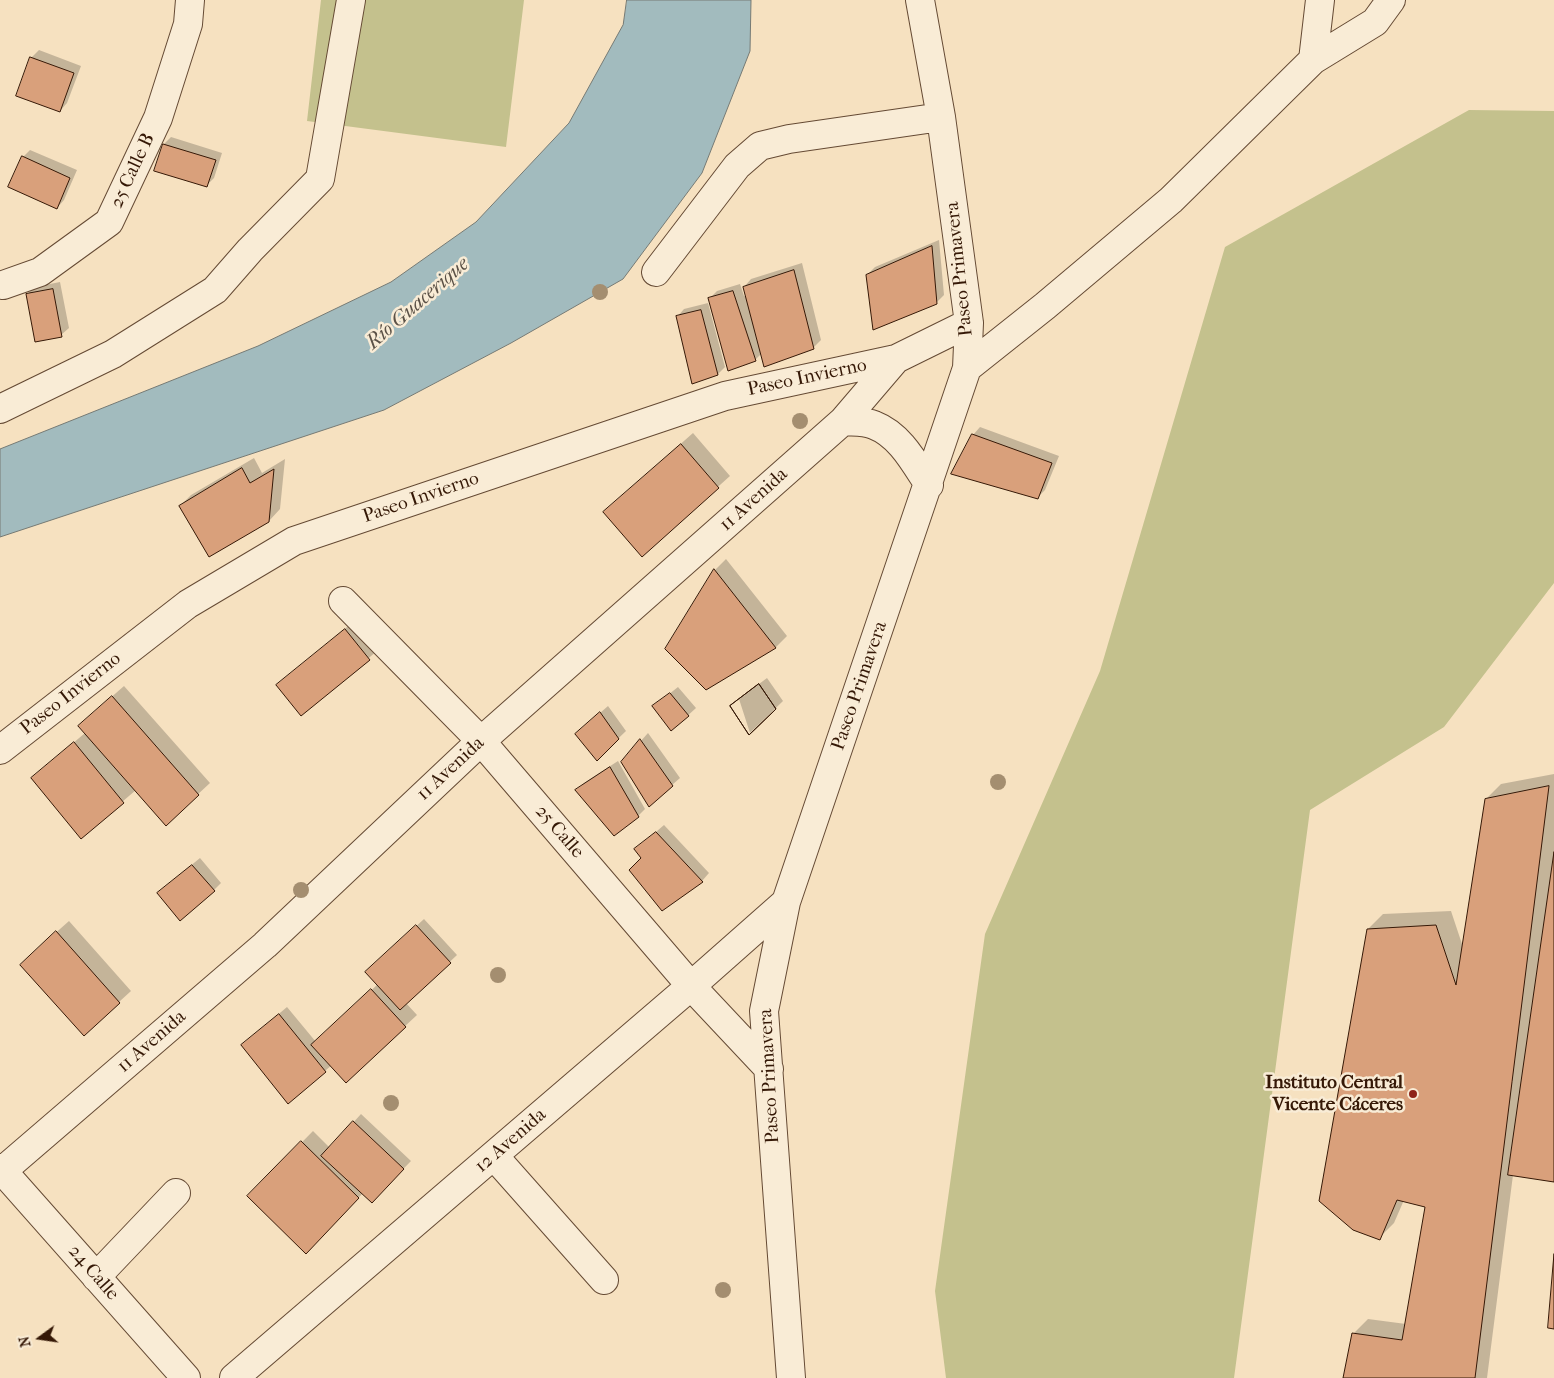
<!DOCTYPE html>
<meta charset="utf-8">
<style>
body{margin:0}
#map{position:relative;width:1554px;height:1378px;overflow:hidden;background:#f6e1c0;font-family:"IM FELL French Canon",serif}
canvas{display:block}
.north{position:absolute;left:15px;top:1313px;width:50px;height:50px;-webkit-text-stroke:4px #f9ecd6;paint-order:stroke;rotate:256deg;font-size:14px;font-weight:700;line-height:20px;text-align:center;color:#351806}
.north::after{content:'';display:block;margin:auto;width:18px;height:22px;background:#351806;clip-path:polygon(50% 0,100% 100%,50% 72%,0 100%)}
</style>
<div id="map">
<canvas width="1554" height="1378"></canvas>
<div class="north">N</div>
</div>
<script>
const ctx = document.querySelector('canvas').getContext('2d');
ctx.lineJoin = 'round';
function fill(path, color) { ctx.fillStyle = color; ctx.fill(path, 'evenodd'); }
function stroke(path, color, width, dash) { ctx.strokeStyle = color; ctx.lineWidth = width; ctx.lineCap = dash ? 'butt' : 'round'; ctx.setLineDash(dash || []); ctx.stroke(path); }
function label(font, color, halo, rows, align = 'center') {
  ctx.font = font + ' "IM FELL French Canon",serif'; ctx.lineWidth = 5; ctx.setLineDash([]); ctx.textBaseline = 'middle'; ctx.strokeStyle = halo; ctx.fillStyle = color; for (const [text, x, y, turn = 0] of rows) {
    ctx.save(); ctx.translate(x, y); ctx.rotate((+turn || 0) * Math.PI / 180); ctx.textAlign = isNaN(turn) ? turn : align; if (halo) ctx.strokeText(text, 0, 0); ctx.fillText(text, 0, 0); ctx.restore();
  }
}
const green = new Path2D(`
 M321,0H524L506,147L307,121Z
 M1469,110L1554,111V583L1444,727L1310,810L1234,1378H946L935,1291L985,934L1100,671L1225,247Z`);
const water = new Path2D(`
 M627,0H751L750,51L702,173L623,279L511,343L384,410L0,537V449L258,346L391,282L476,222L569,123L623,25Z`);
const shadow = new Path2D(`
 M39,50L81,66L67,103L60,111L31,58Z
 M171,137L222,153L214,178L206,186L164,144Z
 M30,150L77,170L64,200L57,208L23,157Z
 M939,240L944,295L936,303L867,275L875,267Z
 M802,263L821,340L813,348L761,354L755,360L710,298L717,291L740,284L744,296H746L744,287L751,279Z
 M60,282L69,328L61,335L27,294L35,287Z
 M708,303L725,367L718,374L677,317L684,309Z
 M980,427L1059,456L1045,490L1038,497L973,435Z
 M693,433L730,476L642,555L616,501Z
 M254,458L262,473L285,459L280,509L269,521L180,506L191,495Z
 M726,559L787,636L776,647L706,688L666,649L715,570Z
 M353,622L377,651L301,715L278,685Z
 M767,678L783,701L750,733L739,699Z
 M124,686L210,783L166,824L136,790L81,837L32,778L85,733L91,715Z
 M678,687L696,708L672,730L654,706Z
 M608,706L626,731L597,759L584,727Z
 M648,733L680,778L672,785L622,762Z
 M618,761L645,809L638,816L577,790L584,783Z
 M1554,774V1181L1513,1175L1487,1378H1345L1353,1334L1368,1319L1406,1324L1427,1206L1404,1200L1394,1223L1379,1238L1368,929L1383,914L1451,911L1463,947L1486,799L1501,784Z
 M664,825L709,873L702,881L662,909L643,858L635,850Z
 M200,858L221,883L214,890L166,886Z
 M424,919L457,955L406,1003L417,1015L346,1081L332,1065L288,1102L250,1038L287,1007L316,1042L378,984L374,965Z
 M69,921L131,991L84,1034L33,953Z
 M361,1114L411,1161L379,1194L363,1193L317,1241L249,1196L313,1131L330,1148Z`);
const building = new Path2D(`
 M30,57L74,73L60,112L16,96Z
 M163,144L216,160L207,187L154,171Z
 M22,156L70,178L57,209L8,187Z
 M932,246L937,304L873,330L866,275Z
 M794,270L814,349L764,367L743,287Z
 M53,289L62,337L35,342L26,294Z
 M733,291L756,361L728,371L708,298Z
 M701,310L718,375L692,384L676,316Z
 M972,434L1052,463L1038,499L951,474Z
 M681,444L719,488L642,557L603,512Z
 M242,468L250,483L274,469L269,522L209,557L179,506Z
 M714,569L776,648L706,690L665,649Z
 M345,629L370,660L301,716L276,685Z
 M759,684L776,709L749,735L730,706Z
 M759,684L776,709L749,735L730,706Z
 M670,693L689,716L671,731L652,706Z
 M112,696L199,795L166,826L78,726Z
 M600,712L619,739L597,761L575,734Z
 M640,739L673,786L649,807L621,762Z
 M74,742L124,803L81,839L31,778Z
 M610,767L639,817L614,836L575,790Z
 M1549,786L1475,1378H1343L1352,1333L1402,1340L1425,1207L1397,1200L1380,1240L1353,1230L1319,1201L1367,929L1436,925L1456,985L1485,799Z
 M656,832L703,882L662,911L629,870L641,858L634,849Z
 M1554,852V1182L1508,1175Z
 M192,865L215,891L180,921L157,893Z
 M416,925L451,963L400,1010L365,972Z
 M56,931L120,1003L84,1036L20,965Z
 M371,989L406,1027L346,1083L311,1045Z
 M279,1014L326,1072L288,1104L241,1045Z
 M353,1121L404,1169L372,1203L321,1156Z
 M301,1141L359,1198L306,1254L247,1196Z
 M1554,1254V1329L1548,1328Z`);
const minor = new Path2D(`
 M1313,60L1375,22L1391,0
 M656,272L737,166L760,146L789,139L941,117
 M3,285L40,272L109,222L158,118L188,24L190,0
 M967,368L1045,306L1171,200L1313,60L1320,0
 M0,409L113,354L215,290L250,250L320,179L351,0
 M843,421C852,422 865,421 874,425C900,435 914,462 929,485
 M343,601L481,741L691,986L769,1069
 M0,750L188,604L294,541L725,396L896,359L969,323
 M494,1156L604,1280
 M0,1168L186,1378
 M0,1173L265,945L481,741L843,421L896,359
 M96,1277L176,1193
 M234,1378L691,986L786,902
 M791,1378L764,1011L786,902L967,368L969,323L941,117L920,0`);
const trees = [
 [600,292],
 [800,421],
 [998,782],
 [301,890],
 [498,975],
 [391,1103],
 [723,1290]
];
const markers = [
 [1413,1094,5,"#8f2418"]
];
const streetNames = [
 ["25 Calle B",133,171,-65],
 ["Paseo Primavera",960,269,-96],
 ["Paseo Invierno",807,378,-12],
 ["Paseo Invierno",421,498,-19],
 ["11 Avenida",754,500,-42],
 ["Paseo Primavera",860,686,-71],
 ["Paseo Invierno",71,694,-38],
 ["11 Avenida",451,769,-43],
 ["25 Calle",559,832,49],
 ["11 Avenida",152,1042,-41],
 ["Paseo Primavera",770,1076,-93],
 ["12 Avenida",511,1141,-41],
 ["24 Calle",93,1273,49]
];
const poiNames = [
 ["Instituto Central",1403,1083],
 ["Vicente Cáceres",1403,1105]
];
const waterNames = [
 ["Río Guacerique",418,304,-41]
];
fill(green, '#c4c18d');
fill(water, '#a2bbbe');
stroke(water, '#767a74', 1);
fill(shadow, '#0003');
fill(building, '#d9a07b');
stroke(building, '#351806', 1);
stroke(minor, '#654a34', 30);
stroke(minor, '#f9ecd6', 28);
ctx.fillStyle = '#a48e70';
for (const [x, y] of trees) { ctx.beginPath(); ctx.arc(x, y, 8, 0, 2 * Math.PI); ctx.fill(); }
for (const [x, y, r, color] of markers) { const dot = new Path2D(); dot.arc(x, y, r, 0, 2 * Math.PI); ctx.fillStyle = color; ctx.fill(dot); stroke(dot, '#f9ecd6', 2); }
label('19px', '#351806', '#f9ecd6', streetNames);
label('bold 19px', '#351806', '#f9ecd6', poiNames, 'right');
label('italic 20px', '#5b5146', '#f9ecd6', waterNames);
</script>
